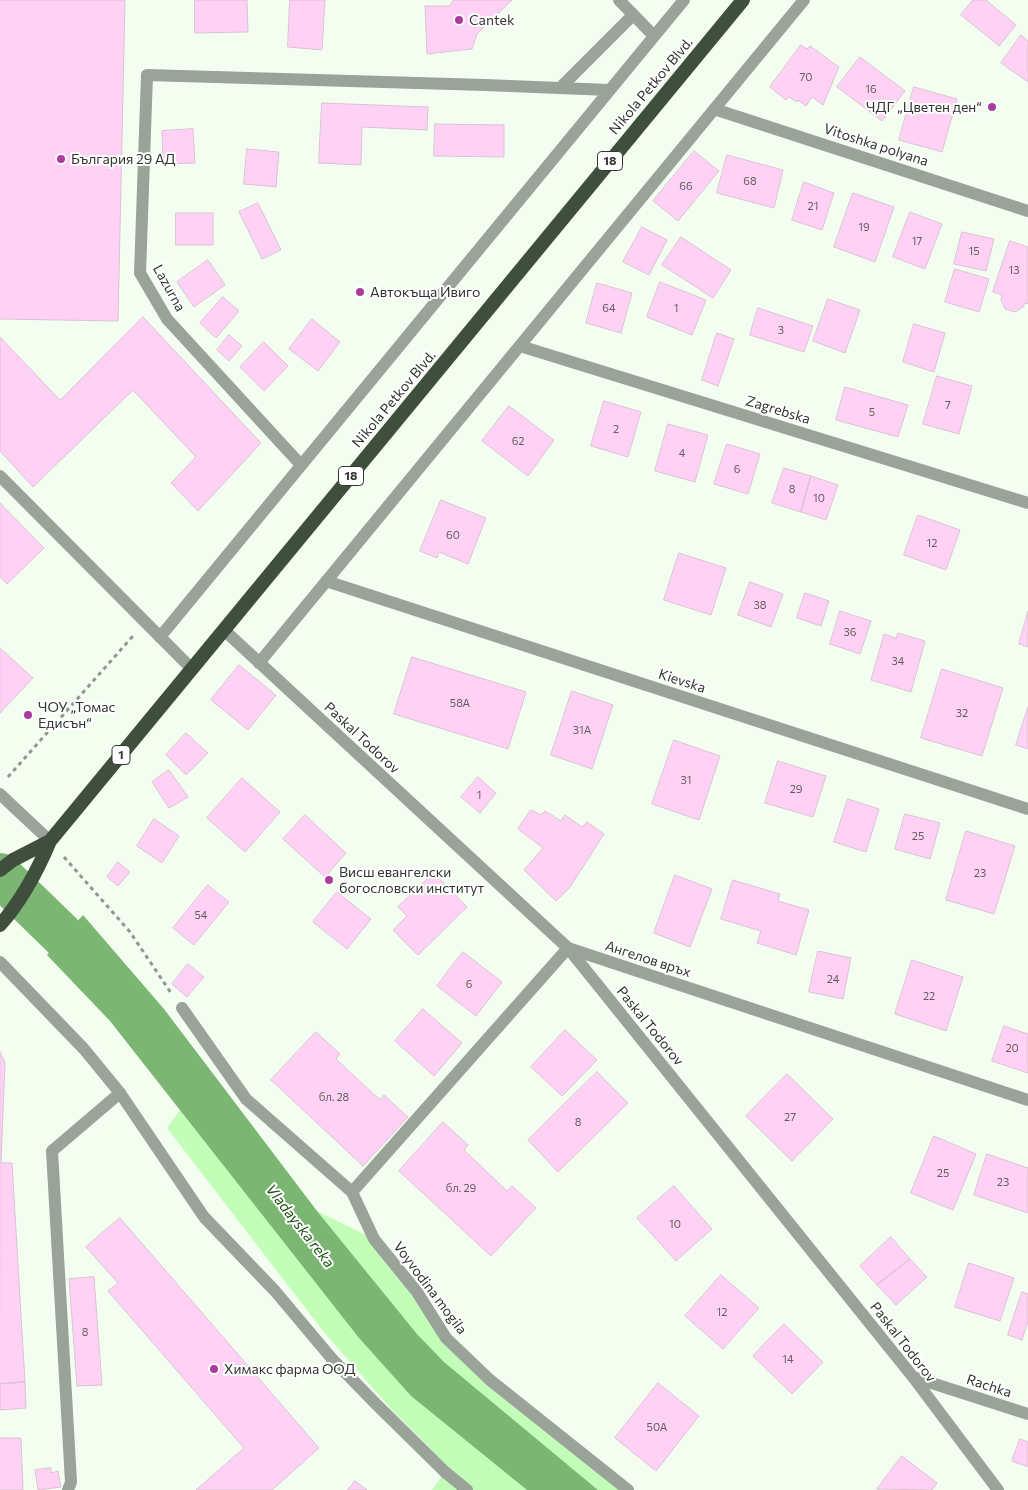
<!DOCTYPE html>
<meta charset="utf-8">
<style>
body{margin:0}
canvas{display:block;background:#f3fef1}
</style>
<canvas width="1028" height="1490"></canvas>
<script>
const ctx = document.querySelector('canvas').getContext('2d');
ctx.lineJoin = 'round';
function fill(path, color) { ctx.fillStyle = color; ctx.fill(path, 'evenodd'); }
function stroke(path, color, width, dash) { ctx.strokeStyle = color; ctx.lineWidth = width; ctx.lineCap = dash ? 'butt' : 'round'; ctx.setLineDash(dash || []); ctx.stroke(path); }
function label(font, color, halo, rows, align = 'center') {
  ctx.font = font + ' Commissioner,sans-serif'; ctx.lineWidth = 4; ctx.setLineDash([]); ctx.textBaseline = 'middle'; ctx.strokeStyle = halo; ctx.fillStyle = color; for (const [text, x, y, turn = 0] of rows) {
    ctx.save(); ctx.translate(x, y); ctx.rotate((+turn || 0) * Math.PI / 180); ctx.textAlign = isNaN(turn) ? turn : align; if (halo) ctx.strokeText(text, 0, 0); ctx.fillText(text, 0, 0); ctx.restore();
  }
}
const green = new Path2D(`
 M180,1110L359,1338L411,1396L527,1490H432L445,1472L432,1450L391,1409L323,1331L167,1128Z
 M317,1211L374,1239L446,1338L628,1490H598L444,1362L417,1334Z`);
const water = new Path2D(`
 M83,915L164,1009L317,1211L417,1334L444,1362L598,1490H527L411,1396L359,1338L110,1021L47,955Z`);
const river = new Path2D(`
 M0,875L63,936L105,980`);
const building = new Path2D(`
 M0,0H125L118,321L0,319Z
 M195,0H247L248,32L195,33Z
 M290,0H325L322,50L288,47Z
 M454,0H512L477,34L472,49L427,54L425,6H449Z
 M973,0H986L1016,25L999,46L961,15Z
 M1021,35L1028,41V82L1001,63Z
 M801,45L807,49L810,46L839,67L823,105L812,97L806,106L798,100L797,102L789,97L786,100L770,87Z
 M860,57L905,91L882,121L837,87Z
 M914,87L957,99L942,152L899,140Z
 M322,103L428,107L427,130L362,127L361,165L319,163Z
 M435,124L504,125V157L434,156Z
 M193,129L195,163L163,164L162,131Z
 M247,149L279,152L276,187L244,184Z
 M694,151L719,171L678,221L653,201Z
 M727,155L783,170L774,208L717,193Z
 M804,182L834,193L822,230L792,220Z
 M853,193L894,207L875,262L834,247Z
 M258,203L281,250L262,259L239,212Z
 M910,212L942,224L925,269L893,257Z
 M176,213H213V245H176Z
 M642,227L667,240L649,275L623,262Z
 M962,232L994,239L986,271L954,264Z
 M681,237L731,270L713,298L662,265Z
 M1010,241L1028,247V304L1025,303L1023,307L1015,312L1005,309L1001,300L1002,295L993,292Z
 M208,260L225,285L194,307L177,282Z
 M955,269L989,279L979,312L945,302Z
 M660,282L706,300L692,335L647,317Z
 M597,283L632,293L621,333L586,323Z
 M223,297L239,311L216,338L200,323Z
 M828,299L860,310L845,353L813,341Z
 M758,308L813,326L804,352L750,335Z
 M143,317L261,443L198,511L171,483L196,457L133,390L33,487L0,451V337L60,400Z
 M312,319L340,342L318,371L289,349Z
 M914,324L945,333L934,372L903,362Z
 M717,333L734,339L718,386L702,380Z
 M229,335L242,346L229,361L217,350Z
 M264,342L288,366L264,391L240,367Z
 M937,376L972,386L959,434L923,424Z
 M845,387L908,405L898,437L836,420Z
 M604,401L641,412L628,457L591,446Z
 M509,406L554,440L528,476L482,441Z
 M668,424L708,435L695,482L655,471Z
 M727,444L760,454L748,494L714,484Z
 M784,468L811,476L801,512L772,503Z
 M811,476L838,485L826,520L801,512Z
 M441,500L486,518L468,564L439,552L437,558L420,551Z
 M0,503L44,548L7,584L0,577Z
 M918,515L960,530L946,570L904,555Z
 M679,553L726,568L711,615L664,600Z
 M750,582L783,594L771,627L738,615Z
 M805,593L829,601L821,626L797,618Z
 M840,611L871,621L860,654L830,644Z
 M1028,611V647L1019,644Z
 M898,633L925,641L911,692L871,680L884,634L896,638Z
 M0,648L33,678L0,713Z
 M412,657L526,692L508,749L394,714Z
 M239,665L276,695L248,730L211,700Z
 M942,669L1003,688L982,756L921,738Z
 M572,691L613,705L592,769L551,755Z
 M1028,707V749L1016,745Z
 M186,733L208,753L186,775L166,755Z
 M674,740L720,756L699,820L652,804Z
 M778,761L826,776L813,817L765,803Z
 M169,770L188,797L169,808L152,782Z
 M478,777L496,793L480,813L461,797Z
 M242,778L280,812L245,852L207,818Z
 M848,799L879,809L866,852L834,842Z
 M531,810L541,815L545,811L561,821L565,815L582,827L587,822L604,834L570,887L556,901L524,870L543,848L518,829Z
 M905,814L940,823L930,859L895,849Z
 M305,815L346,853L325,877L283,839Z
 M154,819L179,836L162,863L137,846Z
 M966,831L1015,846L994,914L946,900Z
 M118,862L130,872L118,886L107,877Z
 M434,873L467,907L418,955L393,930L407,916L398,907Z
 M675,875L712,889L690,947L654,933Z
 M733,880L780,894L778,901L809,910L796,955L757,943L761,931L721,919Z
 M208,885L229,902L194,945L173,928Z
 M337,892L371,919L347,949L313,922Z
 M818,951L851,958L843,999L809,992Z
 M463,952L502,982L476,1016L437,986Z
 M912,960L963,977L946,1031L895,1014Z
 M188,964L204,977L187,997L172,984Z
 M423,1009L462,1043L434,1076L395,1041Z
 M1004,1026L1028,1034V1073L992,1061Z
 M565,1030L597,1060L562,1096L531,1067Z
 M316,1032L340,1054L336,1059L380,1100L384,1095L408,1117L363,1166L271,1080Z
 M0,1052L5,1063L1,1163H12L25,1382L0,1384Z
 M597,1072L628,1103L558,1172L528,1140Z
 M787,1074L833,1119L792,1161L746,1116Z
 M443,1122L468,1145L464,1150L507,1191L512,1186L536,1208L491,1256L399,1171Z
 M934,1136L976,1154L953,1210L911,1193Z
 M987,1154L1028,1168V1213L974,1195Z
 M674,1186L712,1229L676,1261L637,1218Z
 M120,1218L319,1448L272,1490H196L244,1448L108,1291L118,1283L86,1247Z
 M891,1237L910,1259L877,1285L860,1266Z
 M910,1259L927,1277L896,1305L877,1285Z
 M969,1263L1014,1278L1000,1321L955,1307Z
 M721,1275L759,1308L723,1349L685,1316Z
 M94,1277L102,1385L77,1386L69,1279Z
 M1022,1292L1028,1294V1321L1022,1340L1008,1335Z
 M784,1324L823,1362L792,1394L753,1356Z
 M25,1382L26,1408L0,1410V1384Z
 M658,1383L699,1416L656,1471L615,1438Z
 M0,1438H21L23,1490H0Z
 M1020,1439L1028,1442V1467L1012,1461Z
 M902,1456L937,1483L932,1490L877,1489Z
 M51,1468V1473L58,1471L61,1487L38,1490L35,1470Z
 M355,1481L367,1490H348Z`);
const path = new Path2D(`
 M8,777L133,636
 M64,857L130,932L171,993`);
const service = new Path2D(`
 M560,88L633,15
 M0,476L192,669
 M120,1093L204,1217L275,1291L333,1360L377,1405L445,1472L467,1490`);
const minor = new Path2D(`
 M619,0L654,36
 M714,109L1028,211
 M520,346L1028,503
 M301,465L167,319L140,273L147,75L485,85L609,90
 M326,581L1028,809
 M224,630L568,948L913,1377L998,1490
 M160,637L684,0
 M259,663L804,0
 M0,794L50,841
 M0,962L84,1049L120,1093L52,1151L71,1482L68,1490
 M182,1008L246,1099L352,1192L374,1239L417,1292L446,1338L490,1380L628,1490
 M352,1192L568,948L1028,1100
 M913,1377L1028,1414`);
const trunk = new Path2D(`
 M0,870L13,860L50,841
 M0,925C22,900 37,872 50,841L743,0`);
const markers = [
 [459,20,5,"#ab3c9b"],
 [992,107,5,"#ab3c9b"],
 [61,159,5,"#ab3c9b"],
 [360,292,5,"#ab3c9b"],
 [28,715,5,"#ab3c9b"],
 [329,880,5,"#ab3c9b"],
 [214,1369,5,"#ab3c9b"]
];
const numberNames = [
 ["70",806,77],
 ["16",871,89],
 ["68",750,181],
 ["66",686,186],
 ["21",813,206],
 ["19",864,227],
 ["17",917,241],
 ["15",974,251],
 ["13",1014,270],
 ["64",609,308],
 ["1",676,308],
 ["3",781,330],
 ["7",948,405],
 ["5",872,412],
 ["2",616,429],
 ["62",518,441],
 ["4",682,453],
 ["6",737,469],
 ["8",792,489],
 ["10",819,498],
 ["60",453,535],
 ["12",932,543],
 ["38",760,605],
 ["36",850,632],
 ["34",898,661],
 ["58А",460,703],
 ["32",962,713],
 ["31А",582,730],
 ["31",686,780],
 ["29",796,789],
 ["1",479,795],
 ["25",918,836],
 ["23",980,873],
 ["54",201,915],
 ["24",833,979],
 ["6",469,984],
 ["22",929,996],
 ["20",1012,1048],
 ["бл. 28",334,1097],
 ["27",790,1117],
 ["8",578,1122],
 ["25",943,1173],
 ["23",1003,1182],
 ["бл. 29",461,1188],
 ["10",675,1224],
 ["12",722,1312],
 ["8",85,1332],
 ["14",788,1359],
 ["50A",657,1427]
];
const shields = [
 [610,161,25],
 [351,476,25],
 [121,755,18]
];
const shieldNames = [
 ["18",610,161],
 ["18",351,476],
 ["1",121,755]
];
const poiNames = [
 ["Cantek",469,20],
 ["ЧДГ „Цветен ден“",982,107,"right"],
 ["България 29 АД",71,159],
 ["Автокъща Ивиго",370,292],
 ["ЧОУ „Томас",38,707],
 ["Едисън“",38,723],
 ["Висш евангелски",339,872],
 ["богословски институт",339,888],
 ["Химакс фарма ООД",224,1369]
];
const streetNames = [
 ["Nikola Petkov Blvd.",651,86,-50],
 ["Vitoshka polyana",876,145,18],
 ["Lazurna",169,288,61],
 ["Nikola Petkov Blvd.",394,399,-50],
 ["Zagrebska",778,410,17],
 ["Kievska",682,681,18],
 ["Paskal Todorov",362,738,43],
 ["Ангелов връх",648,959,18],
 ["Paskal Todorov",650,1026,51],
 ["Voyvodina mogila",430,1288,53],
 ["Paskal Todorov",903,1342,52],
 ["Rachka",989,1386,18]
];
const waterNames = [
 ["Vladayska reka",300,1226,52]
];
fill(green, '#c2feb8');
fill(water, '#7cb673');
stroke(river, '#7cb673', 44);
fill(building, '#ffd2f5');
stroke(building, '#dac2d4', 1);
stroke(path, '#8f988e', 3, [4, 4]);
stroke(service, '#9aa299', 12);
stroke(minor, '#9aa299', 12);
stroke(trunk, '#404e3e', 14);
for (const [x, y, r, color] of markers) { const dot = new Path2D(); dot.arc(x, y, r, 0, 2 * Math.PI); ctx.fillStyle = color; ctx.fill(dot); stroke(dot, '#fff', 2); }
label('11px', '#635d60', null, numberNames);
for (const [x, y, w] of shields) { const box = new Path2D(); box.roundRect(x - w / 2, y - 9.5, w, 19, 4); ctx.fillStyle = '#fff'; ctx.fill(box); stroke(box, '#2f362e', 1); }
label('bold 12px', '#2f362e', null, shieldNames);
label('14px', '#2f362e', '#fff', poiNames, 'left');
label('14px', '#2f362e', '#fff', streetNames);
label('italic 15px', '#1c5512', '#fff', waterNames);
</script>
